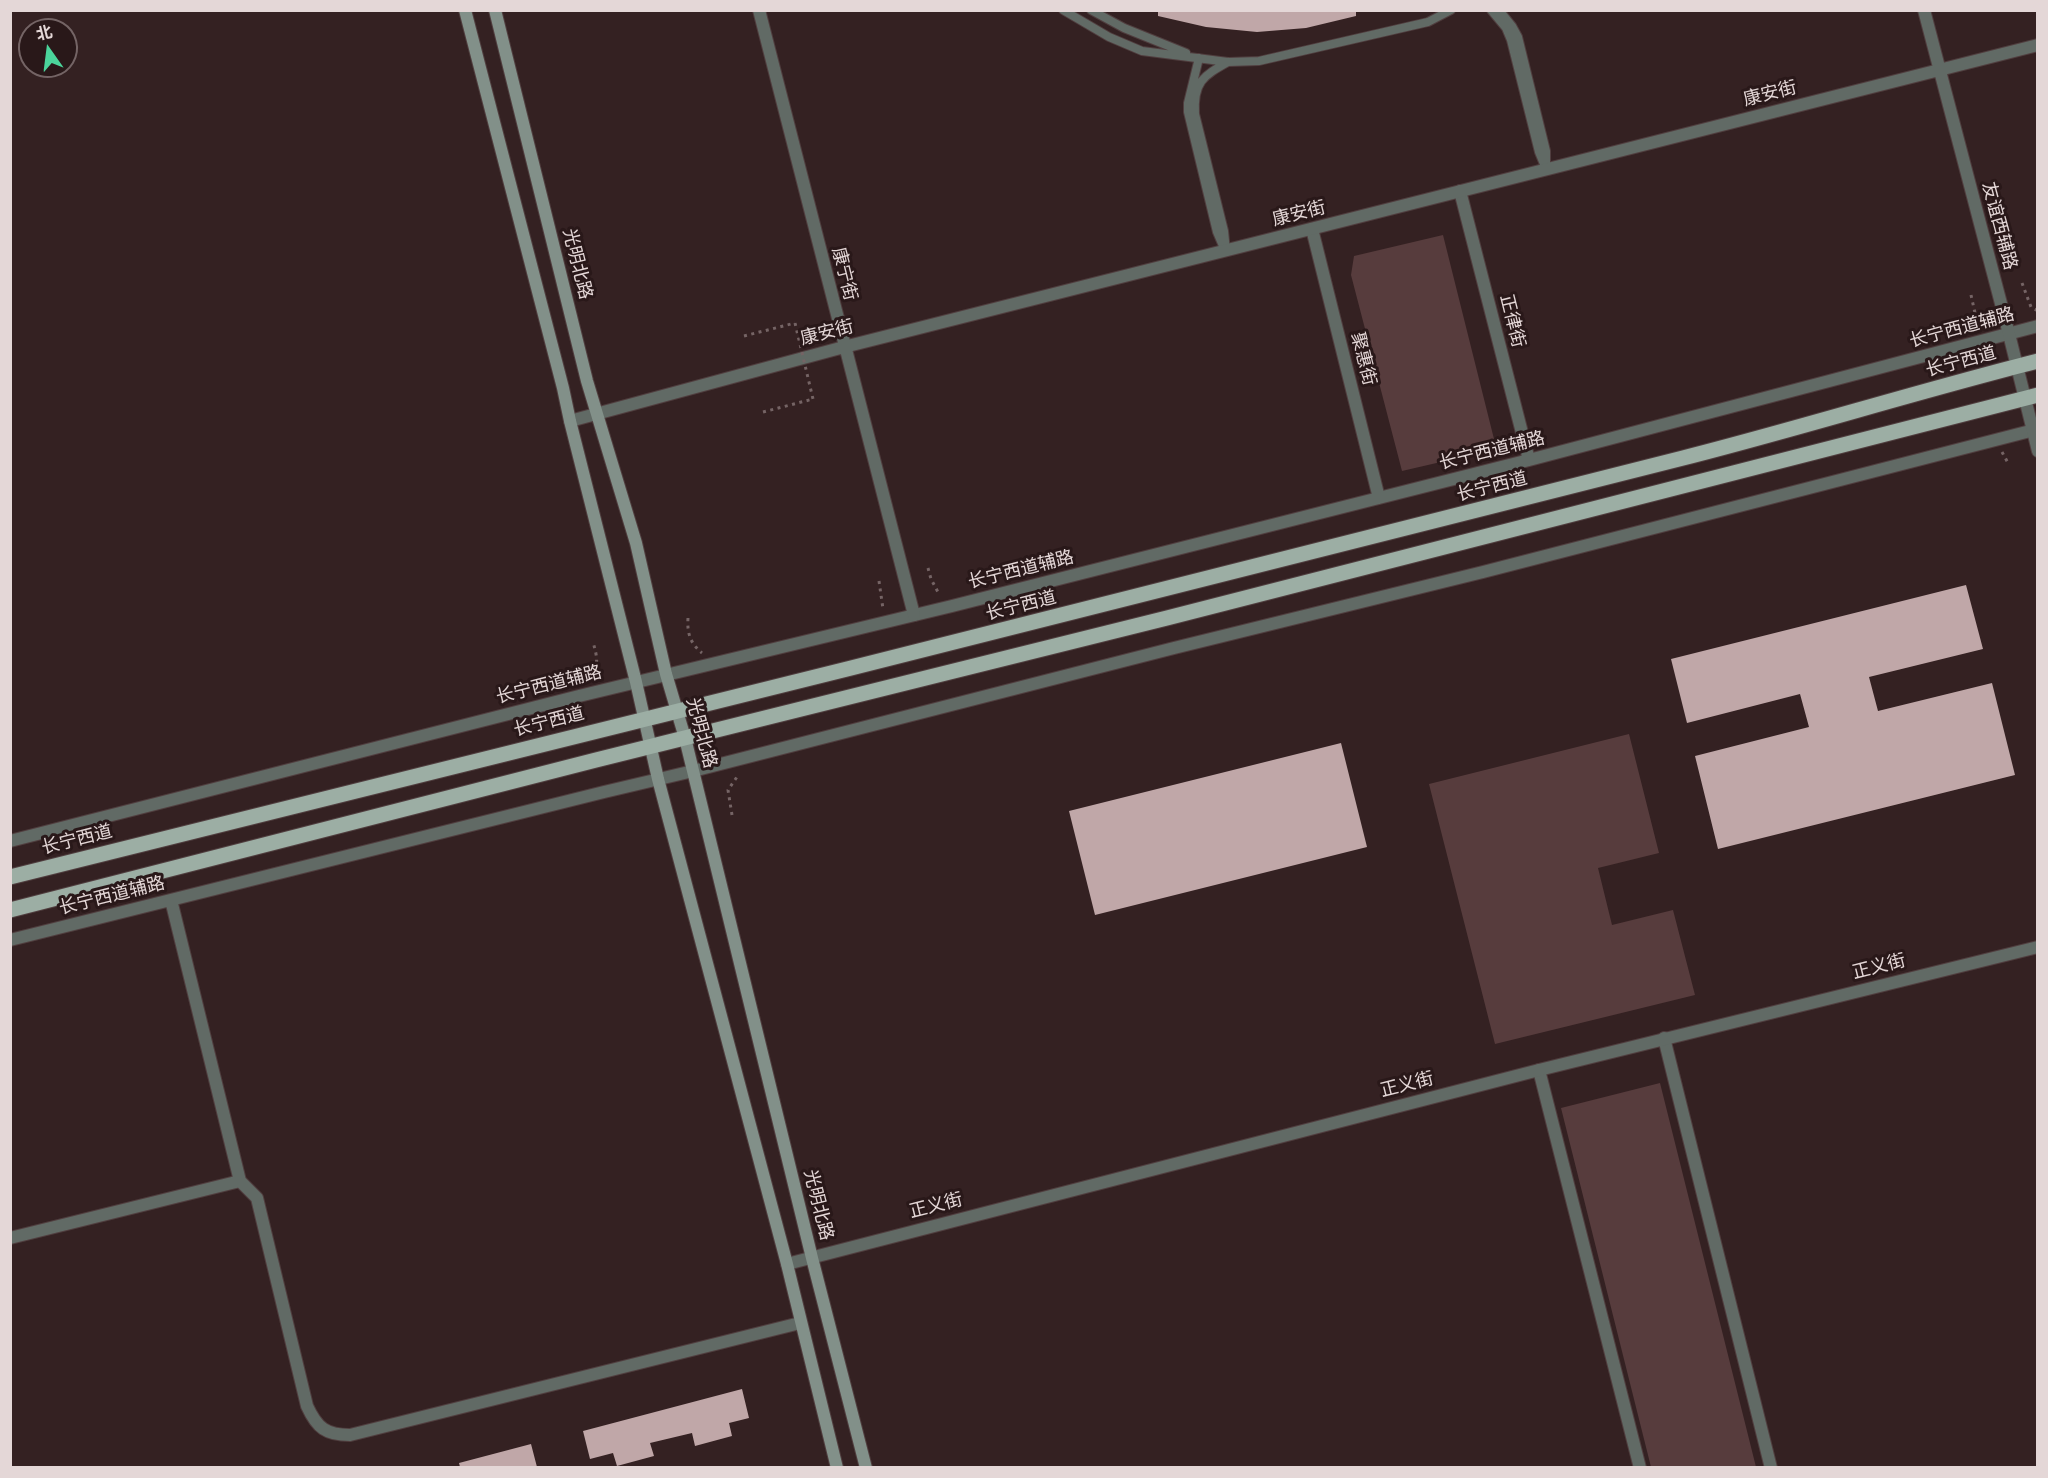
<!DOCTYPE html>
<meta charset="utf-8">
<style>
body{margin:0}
#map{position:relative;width:2048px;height:1478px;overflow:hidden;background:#342122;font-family:"Libre Baskerville","Noto Sans SC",serif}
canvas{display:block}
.frame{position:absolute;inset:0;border:12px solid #e4d7d7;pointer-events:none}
.north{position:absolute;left:18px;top:18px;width:60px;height:60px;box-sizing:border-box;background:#291819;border:2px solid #746465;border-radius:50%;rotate:346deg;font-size:16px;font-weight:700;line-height:24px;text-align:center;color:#e4d7d7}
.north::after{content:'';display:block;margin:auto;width:21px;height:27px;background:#4bd49b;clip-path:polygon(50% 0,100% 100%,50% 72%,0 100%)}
</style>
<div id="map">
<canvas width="2048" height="1478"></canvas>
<div class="frame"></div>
<div class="north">北</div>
</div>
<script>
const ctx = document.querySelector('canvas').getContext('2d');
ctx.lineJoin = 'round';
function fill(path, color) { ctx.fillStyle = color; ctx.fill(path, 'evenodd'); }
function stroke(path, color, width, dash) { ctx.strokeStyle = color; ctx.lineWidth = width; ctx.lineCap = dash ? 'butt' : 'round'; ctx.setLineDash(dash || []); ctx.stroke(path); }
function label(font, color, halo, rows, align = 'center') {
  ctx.font = font + ' "Libre Baskerville","Noto Sans SC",serif'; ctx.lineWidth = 6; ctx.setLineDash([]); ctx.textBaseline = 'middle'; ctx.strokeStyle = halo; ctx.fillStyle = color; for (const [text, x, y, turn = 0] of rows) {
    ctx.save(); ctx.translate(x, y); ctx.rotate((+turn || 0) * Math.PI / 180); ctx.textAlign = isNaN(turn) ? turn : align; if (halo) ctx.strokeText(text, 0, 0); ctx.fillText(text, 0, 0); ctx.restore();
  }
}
const green = new Path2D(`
 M1443,235L1494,439L1484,452L1402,471L1351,275L1354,256Z
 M1629,734L1659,853L1598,868L1612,925L1673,910L1695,995L1495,1044L1429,784Z
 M1660,1083L1756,1467H1651L1561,1108Z`);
const building = new Path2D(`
 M1158,10H1356V16L1306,28L1257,32L1206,27L1158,16Z
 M1966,585L1983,649L1869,677L1878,711L1992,683L2015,775L1718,849L1695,756L1809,727L1800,694L1687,723L1671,659Z
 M1341,743L1367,847L1095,915L1069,811Z
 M742,1389L749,1418L729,1423L732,1436L695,1446L692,1433L650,1443L654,1456L617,1466L613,1453L590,1459L583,1431Z
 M531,1444L537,1467H460L459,1463Z`);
const path = new Path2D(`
 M2022,283L2031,307L2038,311
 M1971,295L1977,322L1975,328
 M744,336L795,323
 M763,412L813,399
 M2002,452L2008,463
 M928,568L931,579L939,594
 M879,581L883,609
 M688,618C687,633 690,643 702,653
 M592,677C599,664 597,656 593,642
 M732,815L728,790L739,774`);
const service = new Path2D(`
 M1063,10L1109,37L1142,51L1228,62L1259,61L1428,22L1451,10
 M1091,10L1124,28L1186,53
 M1491,10L1506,28L1511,40L1539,152L1546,169
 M1499,10L1512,26L1518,37L1546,151V164
 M1199,58L1188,103V112L1217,232L1223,246
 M1226,251L1224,231L1195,114C1193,82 1203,76 1228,62`);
const minor = new Path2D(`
 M1460,191L1529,460
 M1312,229L1379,498
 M10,841L579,696L952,606L1529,460L2038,326
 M171,900L240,1181L257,1198L307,1406C317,1428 326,1435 350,1435L800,1323
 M10,940L604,792L693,771L1174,648L1483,572L2038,429
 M1664,1038L1771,1468
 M1539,1070L1640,1468
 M10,1238L240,1181`);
const tertiary = new Path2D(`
 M759,10L914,615
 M1924,10L2009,334L2038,451
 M570,421L844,347L2038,45
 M787,1264L1539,1070L2038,947`);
const secondary = new Path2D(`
 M465,10L563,388L570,421L636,682L658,779L787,1264L837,1468
 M495,10L587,381L636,543L666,674L685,738L812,1258L866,1468`);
const primary = new Path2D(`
 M10,877C568,737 1126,602 1683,458C1801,428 1919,391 2038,361
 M10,910L596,760L1167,618L2038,395`);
const pathBridge = new Path2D(`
 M795,323L813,399`);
const streetNames = [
 ["康安街",1770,94,-14],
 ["康安街",1299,214,-14],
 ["友谊西辅路",1999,226,75],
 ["光明北路",577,264,76],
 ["康宁街",844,274,76],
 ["正律街",1512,321,76],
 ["长宁西道辅路",1962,328,-15],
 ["康安街",827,333,-14],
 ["聚惠街",1363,359,76],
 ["长宁西道",1961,362,-15],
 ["长宁西道辅路",1492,451,-14],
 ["长宁西道",1492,487,-14],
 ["长宁西道辅路",1021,570,-14],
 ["长宁西道",1021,606,-14],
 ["长宁西道辅路",549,685,-14],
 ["长宁西道",549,722,-14],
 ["光明北路",701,733,75],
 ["长宁西道",77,840,-14],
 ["长宁西道辅路",112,896,-14],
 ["正义街",1879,967,-14],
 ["正义街",1407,1085,-14],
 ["光明北路",818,1205,76],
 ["正义街",936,1206,-14]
];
fill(green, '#573c3d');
fill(building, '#c0a7a8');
stroke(service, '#503e3f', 10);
stroke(minor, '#503e3f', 14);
stroke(tertiary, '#503e3f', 14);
stroke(secondary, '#503e3f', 14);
stroke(primary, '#503e3f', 17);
stroke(path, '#756465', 3, [3, 4.5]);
stroke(service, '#616a65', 8);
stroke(minor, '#616a65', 12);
stroke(tertiary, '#616a65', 12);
stroke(secondary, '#829089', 12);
stroke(primary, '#9caea4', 15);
stroke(pathBridge, '#756465', 3, [3, 4.5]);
label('18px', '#e4d7d7', '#291819', streetNames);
</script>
